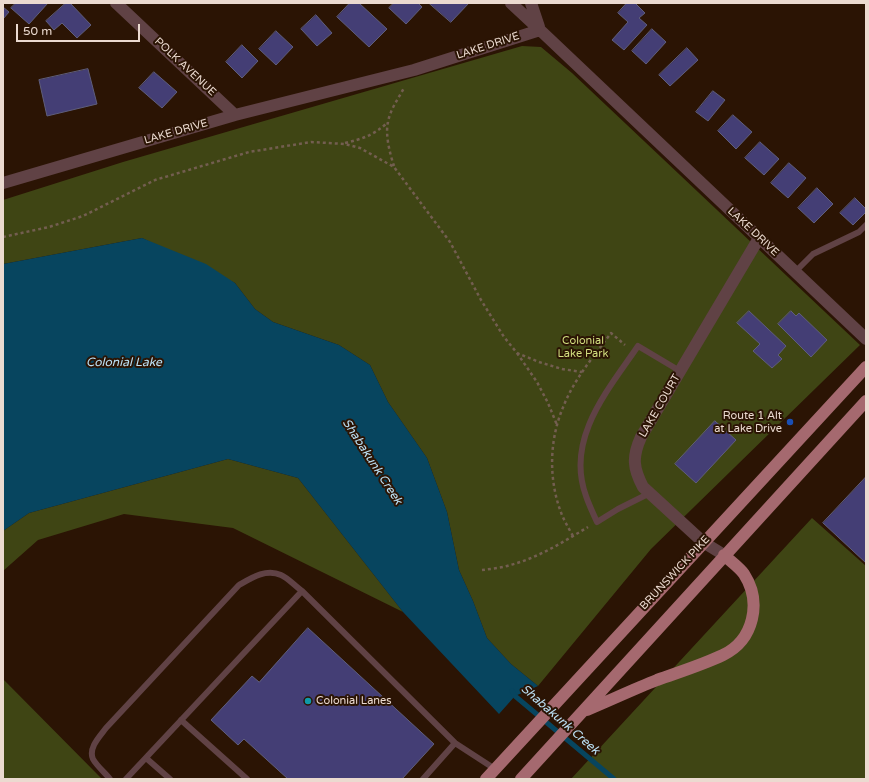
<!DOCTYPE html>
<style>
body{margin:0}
#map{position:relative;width:869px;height:782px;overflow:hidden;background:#2b1404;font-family:"Varela Round",sans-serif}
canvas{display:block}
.frame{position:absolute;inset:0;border:4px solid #ebdad0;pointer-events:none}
.scale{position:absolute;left:16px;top:24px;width:124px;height:18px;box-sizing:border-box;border:2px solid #ebdad0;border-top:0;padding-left:5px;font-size:12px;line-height:14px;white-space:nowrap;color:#ebdad0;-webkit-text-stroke:3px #2b1404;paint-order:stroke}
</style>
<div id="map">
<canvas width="869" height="782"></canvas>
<div class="frame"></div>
<div class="scale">50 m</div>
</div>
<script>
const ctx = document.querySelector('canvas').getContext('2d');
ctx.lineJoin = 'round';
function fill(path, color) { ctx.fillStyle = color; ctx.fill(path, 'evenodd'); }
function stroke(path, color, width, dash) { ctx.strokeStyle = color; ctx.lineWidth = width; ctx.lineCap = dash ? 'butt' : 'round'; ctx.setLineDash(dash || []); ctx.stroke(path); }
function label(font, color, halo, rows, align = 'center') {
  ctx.font = font + ' "Varela Round",sans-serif'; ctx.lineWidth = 4; ctx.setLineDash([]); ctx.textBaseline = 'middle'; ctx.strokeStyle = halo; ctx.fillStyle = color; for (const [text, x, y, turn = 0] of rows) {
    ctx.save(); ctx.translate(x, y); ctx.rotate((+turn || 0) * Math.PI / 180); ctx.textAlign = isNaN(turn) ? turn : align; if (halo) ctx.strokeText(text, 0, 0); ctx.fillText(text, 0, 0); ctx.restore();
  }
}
const green = new Path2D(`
 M522,46L541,47L572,73L860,345L651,549L538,686L511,664L487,638L473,601L459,570L447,512L427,458L388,402L370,365L339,345L273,322L255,309L235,283L142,238L3,264V200L123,162Z
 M228,459L298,478L403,612L233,528L124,514L38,540L3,571V531L29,513Z
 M812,518L866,566V779H571Z
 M3,679L102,779H3Z`);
const water = new Path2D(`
 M142,238L206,264L235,283L255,309L273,322L339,345L370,365L388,402L427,458L447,512L459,570L473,601L487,638L511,664L538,686L515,696L499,714L403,612L298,478L228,459L29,513L3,531V264Z`);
const stream = new Path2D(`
 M512,691L515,696L614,779`);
const building = new Path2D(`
 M16,3H48L29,24L11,8Z
 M66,3H70L91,25L77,38L62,23L54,30L46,21Z
 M350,3H359L387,29L369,47L337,17Z
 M394,3H418L422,7L406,24L389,8Z
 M429,3H469L451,22Z
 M627,3H635L645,13L639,18L647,25L624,50L612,40L628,22L618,13Z
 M3,7L9,12L3,19Z
 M316,15L332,33L317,46L301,29Z
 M652,29L666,42L646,64L632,51Z
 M276,31L293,47L276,65L259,49Z
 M242,45L258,61L242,78L226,62Z
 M687,48L698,60L670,86L659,75Z
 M88,69L97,104L47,116L39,80Z
 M154,72L177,92L162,108L139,88Z
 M713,91L725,100L708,121L696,112Z
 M733,115L752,132L736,149L718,131Z
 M760,142L779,159L764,175L745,158Z
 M789,163L806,178L788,198L771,183Z
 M817,188L833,204L814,223L798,208Z
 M855,198L866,209V212L853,225L840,213Z
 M749,311L786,346L778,355L782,359L772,368L753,351L760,344L737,323Z
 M791,311L796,316L799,313L827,340L811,357L778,324Z
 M715,421L736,440L696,483L675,464Z
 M866,477V563L823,523Z
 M308,628L434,744L402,779H288L244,739L238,745L211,720L252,676L259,682Z`);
const path = new Path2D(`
 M345,143C362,139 374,135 387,123
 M394,166C390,154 385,135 388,122C390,110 398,99 404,88
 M3,237L49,227L83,216L155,180L249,152L311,142L345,144L360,148L394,167L450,242L481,300L504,337L517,353L539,362L562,369L582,372
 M517,353L537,382L548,403L557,425
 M573,536C569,529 565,522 562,515C548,480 549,439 564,405C575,378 594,356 611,333L625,345
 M482,570C491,569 501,568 510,565C538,558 563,542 588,527`);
const service = new Path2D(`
 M795,272L813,254L859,232L866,225
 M650,493L618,509L597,522C593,513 589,505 586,496C565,439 608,390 638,346L680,371
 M181,720L247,779
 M146,758L170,779
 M110,779C106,774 96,765 93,759C88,748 100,736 106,728L239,585C251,578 266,568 281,575C288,578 295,586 302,591
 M126,779L302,591L455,743L495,769
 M423,779L455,743`);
const minor = new Path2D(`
 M116,3L235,115
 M511,3L540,30
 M531,3L539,27
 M3,183L235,115L414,70L540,30L866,339
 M724,555L703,542L643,487C633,468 632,457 641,437L759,238`);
const primary = new Path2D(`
 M587,710C611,700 634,689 657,680C679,672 702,665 723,655C754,640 762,602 744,574C739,567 730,561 724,555
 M486,779L866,367
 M521,779L866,401`);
const markers = [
 [790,422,4,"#1a4fb4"],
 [308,701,4,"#0f9aa8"]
];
const streetNames = [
 ["LAKE DRIVE",488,46,-18],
 ["POLK AVENUE",185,67,43],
 ["LAKE DRIVE",176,132,-16],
 ["LAKE DRIVE",753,232,43],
 ["LAKE COURT",660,406,-60],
 ["BRUNSWICK PIKE",675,573,-47]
];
const parkNames = [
 ["Colonial",583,341],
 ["Lake Park",583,354]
];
const poiNames = [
 ["Route 1 Alt",782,416],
 ["at Lake Drive",782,429],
 ["Colonial Lanes",316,701,"left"]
];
const waterNames = [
 ["Colonial Lake",124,363],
 ["Shabakunk Creek",372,462,57],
 ["Shabakunk Creek",560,720,41]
];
fill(green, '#3f4514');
fill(water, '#07455f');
stroke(stream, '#07455f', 5);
fill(building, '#443e75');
stroke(building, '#5f5e7b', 1);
stroke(path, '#735e50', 2.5, [3, 3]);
stroke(service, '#604245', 6);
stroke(minor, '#604245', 12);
stroke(primary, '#a5696f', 12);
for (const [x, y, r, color] of markers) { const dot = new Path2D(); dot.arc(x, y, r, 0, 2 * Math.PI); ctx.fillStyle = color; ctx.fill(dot); stroke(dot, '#2b1404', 1.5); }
label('11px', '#ebdad0', '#2b1404', streetNames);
label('11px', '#d2de7f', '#2b1404', parkNames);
label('11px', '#ebdad0', '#2b1404', poiNames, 'right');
label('italic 12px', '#bbe0f5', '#2b1404', waterNames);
</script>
